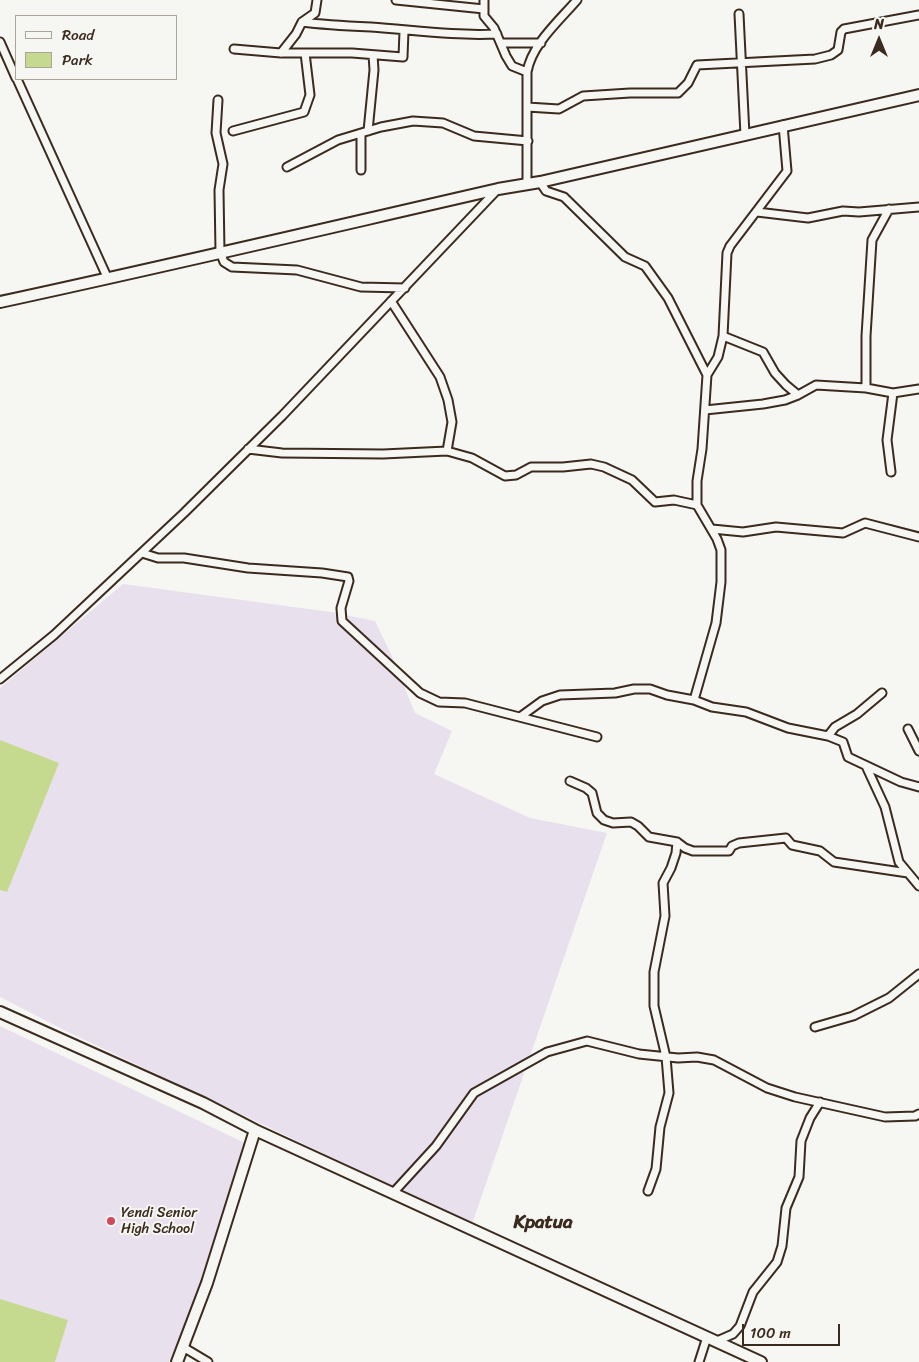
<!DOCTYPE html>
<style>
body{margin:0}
#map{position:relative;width:919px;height:1362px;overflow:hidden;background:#f6f6f2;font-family:Sriracha,sans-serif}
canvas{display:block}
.legend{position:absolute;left:15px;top:15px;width:162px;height:65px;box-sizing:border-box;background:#f6f6f2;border:1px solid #aba49d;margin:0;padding:6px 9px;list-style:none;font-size:15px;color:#3b2a1e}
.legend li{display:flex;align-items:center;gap:10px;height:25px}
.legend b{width:25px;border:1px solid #aba49d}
.north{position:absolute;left:854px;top:15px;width:50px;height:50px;-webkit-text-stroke:4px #f6f6f2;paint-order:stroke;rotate:0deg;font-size:14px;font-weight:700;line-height:20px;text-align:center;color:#3b2a1e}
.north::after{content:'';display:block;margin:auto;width:18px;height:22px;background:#3b2a1e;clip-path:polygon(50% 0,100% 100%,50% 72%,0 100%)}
.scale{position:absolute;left:742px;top:1324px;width:98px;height:22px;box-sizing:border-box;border:2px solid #3b2a1e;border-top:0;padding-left:6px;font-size:15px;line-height:18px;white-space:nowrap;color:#3b2a1e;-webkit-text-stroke:4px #f6f6f2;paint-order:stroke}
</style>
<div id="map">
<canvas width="919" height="1362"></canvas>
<ul class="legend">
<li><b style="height:6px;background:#f6f6f2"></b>Road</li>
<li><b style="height:14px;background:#c5da8f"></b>Park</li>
</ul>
<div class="north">N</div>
<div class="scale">100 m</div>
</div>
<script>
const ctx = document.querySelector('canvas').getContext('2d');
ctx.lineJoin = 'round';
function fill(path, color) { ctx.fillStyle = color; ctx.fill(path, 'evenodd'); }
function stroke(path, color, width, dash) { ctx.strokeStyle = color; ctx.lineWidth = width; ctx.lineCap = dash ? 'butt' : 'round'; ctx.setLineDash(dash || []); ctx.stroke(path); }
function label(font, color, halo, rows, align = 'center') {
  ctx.font = font + ' Sriracha,sans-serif'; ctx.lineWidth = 4; ctx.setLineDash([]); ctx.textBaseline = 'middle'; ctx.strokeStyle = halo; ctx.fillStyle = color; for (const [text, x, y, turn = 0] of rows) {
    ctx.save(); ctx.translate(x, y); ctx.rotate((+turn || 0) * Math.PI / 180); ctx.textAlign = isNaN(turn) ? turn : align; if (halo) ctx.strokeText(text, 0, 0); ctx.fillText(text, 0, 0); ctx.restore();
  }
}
const built = new Path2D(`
 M123,584L331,612L375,621L391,654L415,713L452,731L434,774L530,818L607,833L472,1224L68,1032L0,997V688Z
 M0,1026L247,1144L196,1299L169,1362H0Z`);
const green = new Path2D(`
 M0,740L59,763L7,892L0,890Z
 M0,1299L68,1320L55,1362H0Z`);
const street = new Path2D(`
 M396,0L484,9
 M484,0V16L494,28L506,56L512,66L527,72
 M739,14L745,135
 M302,22C325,25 348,26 371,27C414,30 453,36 497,34
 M0,42L16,78
 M502,43H541
 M234,49L281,53H352L403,57L404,31
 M281,53L296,34L302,22L315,13L317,0
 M17,79L108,279
 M218,100L216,133L223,164L219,190L220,252L224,262L232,267L297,270L361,287L405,288
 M527,107L559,109L583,96L630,93H678L688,83L697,65L815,59L831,55L838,50L841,32L844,29L919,15
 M233,131L304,112L310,95L305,53
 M368,131L374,70L373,55
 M287,167L338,140L381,127L413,121L443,123L474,136L528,141
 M361,170V133
 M540,182L546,191L564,197L625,257L645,266L668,298L707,375
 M527,184V72C532,44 559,21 577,0
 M757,212L808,218L843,211L859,212L919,207
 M391,301L440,377L448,400L452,422L447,451
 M723,336L763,352L775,373L786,385L798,395
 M866,388V336L872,240L889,209
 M705,410L763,404L785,400L798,395L816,385L866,388L893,393L919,389
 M248,449L282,453L383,454L447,451L472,458L505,476L516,475L531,467H563L591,464L604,467L632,480L655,502L674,500L697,505
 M891,472L887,440L893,393
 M712,529L743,532L776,527L843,533L865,523L919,537
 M142,553L158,558H184L248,568L322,573L348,577L349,581L341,608L342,621L420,693L439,702L465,703L597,737
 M0,679L54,635L184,513L282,416L497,190
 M694,700L716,623L721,582V550L717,539L697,505V481L702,449L707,375L718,357L723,336L727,253L730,246L787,171L783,125
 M520,717L542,701L560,695L615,693L634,689H650L667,695L694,700L712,707L746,712L788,728L828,736L835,727L857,714L882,693
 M908,729L919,751
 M828,736L843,742L848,757L901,782L919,787
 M866,766L885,807L899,862L919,886
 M570,781L586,788L592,793L597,813L604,820L613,823L631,822L638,826L649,837L677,842L685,848L693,851H729L732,846L739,843L786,838L792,845L820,851L834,862L908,873
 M815,1027L853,1016L889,998L919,974
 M648,1191L656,1169L660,1127L669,1093L666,1057L654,1006V972L665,916L663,883L671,868L676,853L677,842
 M393,1193L436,1146L474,1093L547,1052L587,1041L639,1054L678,1058L697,1057L714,1060L767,1088L795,1097L885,1117L915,1116L919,1114
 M717,1341L733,1334L740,1326L753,1292L777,1262L782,1246L786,1208L799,1177L801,1141L810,1118L820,1102
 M183,1347L208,1362
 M699,1362L707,1337`);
const secondary = new Path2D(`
 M0,302C167,266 332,227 498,189L540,182L919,95
 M0,1012L203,1103L255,1130L761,1362
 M177,1362L207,1283L255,1130`);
const markers = [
 [111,1221,5,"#d1495b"]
];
const poiNames = [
 ["Yendi Senior",121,1213],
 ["High School",121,1229]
];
const districtNames = [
 ["Kpatua",543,1223]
];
fill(built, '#e8e1ed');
fill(green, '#c5da8f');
stroke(street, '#3b2a1e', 11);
stroke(secondary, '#3b2a1e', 14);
stroke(street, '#f6f6f2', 7);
stroke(secondary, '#f6f6f2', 10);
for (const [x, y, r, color] of markers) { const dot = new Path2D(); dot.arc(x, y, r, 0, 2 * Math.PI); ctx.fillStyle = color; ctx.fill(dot); stroke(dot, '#f6f6f2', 2); }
label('14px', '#3b2a1e', '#f6f6f2', poiNames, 'left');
label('bold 19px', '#3b2a1e', '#f6f6f2', districtNames);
</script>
